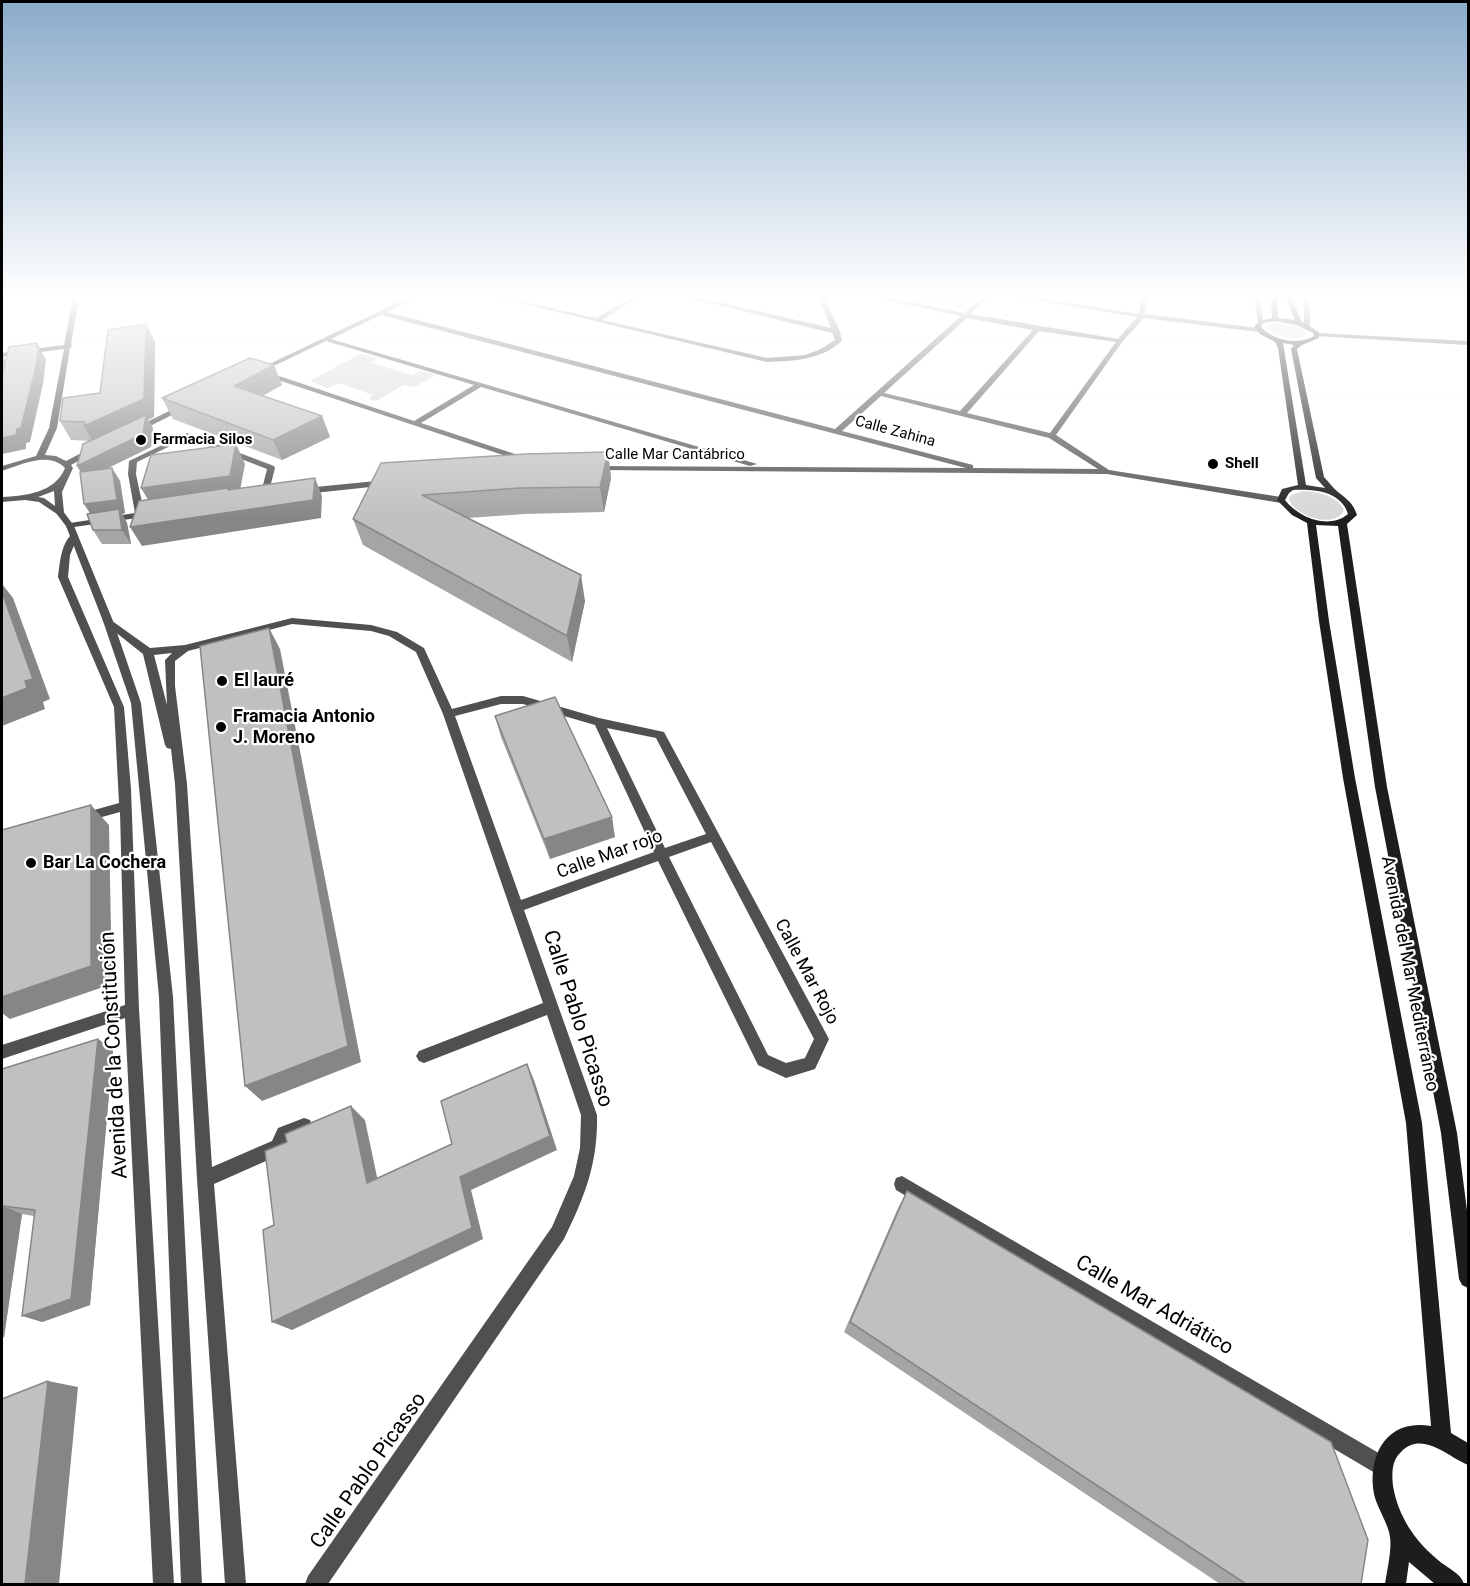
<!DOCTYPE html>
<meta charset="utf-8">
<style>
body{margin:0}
#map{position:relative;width:1470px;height:1586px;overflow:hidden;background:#fff;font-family:Roboto,sans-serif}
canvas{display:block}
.frame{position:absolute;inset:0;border:3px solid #000;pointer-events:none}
</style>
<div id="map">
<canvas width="1470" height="1586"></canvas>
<div class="frame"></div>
</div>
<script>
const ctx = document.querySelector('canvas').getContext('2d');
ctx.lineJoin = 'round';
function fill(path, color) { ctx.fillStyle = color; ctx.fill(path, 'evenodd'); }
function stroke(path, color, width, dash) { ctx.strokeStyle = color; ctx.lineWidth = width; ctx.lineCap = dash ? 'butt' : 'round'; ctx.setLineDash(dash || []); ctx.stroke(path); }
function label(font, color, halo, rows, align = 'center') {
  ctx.font = font + ' Roboto,sans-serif'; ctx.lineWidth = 4.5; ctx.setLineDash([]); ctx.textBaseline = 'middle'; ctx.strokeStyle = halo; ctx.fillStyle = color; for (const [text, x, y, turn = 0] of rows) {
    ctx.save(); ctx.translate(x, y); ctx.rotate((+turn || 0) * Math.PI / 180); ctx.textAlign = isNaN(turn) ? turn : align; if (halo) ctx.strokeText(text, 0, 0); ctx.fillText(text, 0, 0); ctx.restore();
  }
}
const green = new Path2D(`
 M911,297H971L960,308Z
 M1273,323H1290L1308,332L1301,338C1289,338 1275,337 1267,328Z
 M360,354L378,358L371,363L412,375L420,371L436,375L415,387L404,385L376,401L369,399L373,395L339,383L328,388L310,381Z
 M1303,491C1318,492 1337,495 1344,510C1336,530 1292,516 1289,498L1291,495Z`);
const minor = new Path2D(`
 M73,297H79L71,344L72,346L70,348L57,428L45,455L56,456L66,461L89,449L96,451L71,465L73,468L62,492L64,513L60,516L39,502L25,500L2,502V497C25,496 55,493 65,468C48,451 21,465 2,471V466L36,456L49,428L64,349L2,357V353L64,345ZM54,491L55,506L44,498L38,497Z
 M409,297H416L387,312L835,429L961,316L881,299L878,297H887L964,313L983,297H989L970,314L1118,339L1137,317L1016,297H1028L1139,314L1141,297H1147L1145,314L1258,328L1261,330L1258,332L1144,318L1122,342L1056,435L1109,470L1281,497L1285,500L1281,503L1107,474L595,470L591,468L592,466L966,468L381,315L331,339L757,464L750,466L481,387L421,423L524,457L525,459L521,461L260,374L267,372L414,421L474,385L326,341L261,372L255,371ZM967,318L1033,330L960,411L884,393ZM1039,331L1116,342L1050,433L967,413ZM881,396L1049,438L1098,469L973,468V465L842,431Z
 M494,297H503L596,318L632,297H639L602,320L767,358L805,355L819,350L835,340L832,333L689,298L688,297H697L831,328L818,297H824L840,332L842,341C821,360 794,361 767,362Z
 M1254,297H1260L1263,323L1258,322Z
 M1304,297H1310V326L1307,328L1304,326Z
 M1317,333L1468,341V345L1315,336L1314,335Z
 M181,405L188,407L140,431L133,429Z
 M187,433L274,466L275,468L267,499L260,497L267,469L187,438L137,462L136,474L144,512H151V516L67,528L66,526L70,523L135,513L128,474L129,461Z
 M386,480L389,481V485L305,494L301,491L305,488Z
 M74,533L78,536L70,555L68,577L124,707L131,789L139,1009L174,1584H153L125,1018L2,1059V1045L125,1005L120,812L84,822L80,820L78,817L80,814L119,803L114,707L58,577C60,563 61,541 74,533Z
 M108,618L150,648L185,645L292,618L371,625L397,632L424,648L452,709L501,696H523L599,718L664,732L829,1039L815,1069L786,1078L758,1065L658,861L524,910L597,1115C598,1163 585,1196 564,1239L328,1584H305L308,1576L552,1227L574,1176L580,1148L581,1115L547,1015L424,1063L419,1061L416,1056L419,1051L543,1003L443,714L416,652L389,636L371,631L292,624L188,651L175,661V686L187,784L212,1167L272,1141L278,1128L304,1118L310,1120L312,1126L310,1132L290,1140L284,1153L214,1184L246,1584H225L197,1179L175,784L171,749L167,748L165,745L143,654L104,623L103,621ZM172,653L165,660L167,705L154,655ZM501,704H523L595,725L654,852L521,900L455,716ZM607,728L656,738L706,834L665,848ZM711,842L814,1039L805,1058L786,1063L768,1055L669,857Z
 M902,1176L1389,1459L1392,1466L1389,1473L1382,1476L1375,1473L896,1190L894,1184L896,1178Z`);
const tertiary = new Path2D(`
 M60,510L63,511L74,526L113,621L141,703L173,997L202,1584H181L159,997L131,703L103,621L66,526L56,513Z`);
const secondary = new Path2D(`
 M1271,297H1277L1278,318L1295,320L1285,297H1291L1302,322L1319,332V338L1302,345L1297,349L1324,477C1329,482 1333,488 1338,492C1348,500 1353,503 1357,515L1347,524L1387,787L1457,1133L1468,1218V1288L1462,1285L1459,1279L1441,1133L1375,787L1338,526L1316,525L1329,621L1355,778L1422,1123L1451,1433L1468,1443V1465C1448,1457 1422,1430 1401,1452C1391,1461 1392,1474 1393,1486C1398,1516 1415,1541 1438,1560C1447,1568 1461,1573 1464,1584H1435L1409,1562L1406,1584H1385C1387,1571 1392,1549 1390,1537C1389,1525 1377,1508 1374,1494C1367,1455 1387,1418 1431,1426L1406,1123L1343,778L1319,621L1307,523L1292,515L1277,500L1282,489L1298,485L1278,348L1275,342L1260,334L1254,327L1259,321L1272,318ZM1275,321L1297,325L1313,333L1314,336C1297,346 1273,340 1261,327L1263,323ZM1283,343L1294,345L1291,349L1316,478L1325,488L1306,485ZM1293,490C1314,489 1341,491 1348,514C1329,530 1299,518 1285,500L1289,493Z`);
const wall = new Path2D(`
 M146,324L155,342L154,417L148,420L153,428L151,447L106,469L112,468L120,481L125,513L122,514L127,523L131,544H102L93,530L81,472L91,441L71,440L60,421L100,393Z
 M274,365L282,385L263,396L322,416L330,437L282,460L173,419L162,398Z
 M608,452L611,478L604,512L525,514L468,518L585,601L572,662L363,545L353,519L381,463Z
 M495,716L615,837L550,859L501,737Z
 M98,1039L113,1050L90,1305L42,1322L34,1216L22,1214L4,1337L2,1069Z
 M907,1191L1361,1584H1220L844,1332L898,1208Z`);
const shadedWall = new Path2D(`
 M146,324L155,342L154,417L148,420L153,428L151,447L85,479L77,466L95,445L84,426Z
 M37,343L46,360L43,384L30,442L26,443V449L2,454V438Z
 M2,354L6,362L2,379Z
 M274,365L282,385L243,406L234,386Z
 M322,416L330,437L282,460L273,440Z
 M236,444L245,464L239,496L153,508L141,488Z
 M608,452L611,478L604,512L600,487Z
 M112,468L120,481L125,513L122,514L127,523L131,544L122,530L93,518L84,504Z
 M315,478L322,496L321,518L142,546L130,527Z
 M581,575L585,601L572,662L567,636Z
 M2,584L13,598L50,699L43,702L45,709L2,726Z
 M269,628L280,649L361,1062L262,1101L245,1086Z
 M91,805L109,825L112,984L10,1019L2,1013V997Z
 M612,817L615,837L550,859L544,839Z
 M98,1039L113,1050L90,1305L42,1322L22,1316Z
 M527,1064L534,1080L557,1150L471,1190L483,1239L292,1330L272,1322L460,1177Z
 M351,1106L365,1120L381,1196L367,1183Z
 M3,1206L22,1214L4,1337L2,1338V1216Z
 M48,1381L78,1387L59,1584H25Z`);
const building = new Path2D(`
 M146,324L144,399L84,426L85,422L60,421L63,398L100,393L108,330Z
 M37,343L36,347H39L35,371L21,428L17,429L16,435L2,438V377L9,347Z
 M250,358L274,365L234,386L322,416L273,440L162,398Z
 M146,415L143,434L77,466L83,444Z
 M236,444L230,476L141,488L151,455Z
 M608,452L600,487L519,488L422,495L581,575L567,636L353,519L381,463L526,454Z
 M112,468L117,500L84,504L80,472Z
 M315,478L313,500L130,527L139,501L228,488V490Z
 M119,509L122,530H93L87,514Z
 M2,592L33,679L25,681L27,688L2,698Z
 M269,628L348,1046L245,1086L200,646Z
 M555,697L612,817L544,839L495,716Z
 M91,805V966L2,997V830Z
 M98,1039L71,1299L22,1316L35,1210L3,1206L2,1216V1069Z
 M527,1064L550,1136L460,1177L472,1228L272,1322L263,1230L274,1225L265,1151L287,1142L285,1134L351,1106L367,1183L452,1144L441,1101Z
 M907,1191L1331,1442L1368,1540L1361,1584H1246L850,1322Z
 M48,1381L25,1584H2V1399Z`);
const markers = [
 [141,440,6,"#000"],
 [1213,464,6,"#000"],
 [222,681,6,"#000"],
 [221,727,6,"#000"],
 [31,863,6,"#000"]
];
const farStreetnames = [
 ["Calle Zahina",895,432,15],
 ["Calle Mar Cantábrico",675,455]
];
const farPoinames = [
 ["Farmacia Silos",153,440],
 ["Shell",1225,464]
];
const poiNames = [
 ["El lauré",234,681],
 ["Framacia Antonio",233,717],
 ["J. Moreno",233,738],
 ["Bar La Cochera",43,863]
];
const streetNames = [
 ["Calle Mar rojo",610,855,-20],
 ["Calle Mar Rojo",806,972,62],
 ["Avenida del Mar Mediterráneo",1409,974,79]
];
const nearStreetnames = [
 ["Calle Pablo Picasso",577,1019,72],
 ["Avenida de la Constitución",115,1055,-93],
 ["Calle Mar Adriático",1154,1306,30],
 ["Calle Pablo Picasso",369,1471,-55]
];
fill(green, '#d7d7d7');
fill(minor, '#505050');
fill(tertiary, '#505050');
fill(secondary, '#1d1d1d');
fill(wall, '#a5a5a5');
fill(shadedWall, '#868686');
fill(building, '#c0c0c0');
stroke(building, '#868686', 1.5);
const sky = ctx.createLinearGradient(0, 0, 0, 519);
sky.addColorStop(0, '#8aabca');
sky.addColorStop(0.57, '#fff');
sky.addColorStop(1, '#ffffff00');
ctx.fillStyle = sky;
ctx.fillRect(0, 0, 1470, 519);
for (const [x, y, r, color] of markers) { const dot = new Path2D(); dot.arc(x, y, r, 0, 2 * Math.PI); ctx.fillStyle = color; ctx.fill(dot); stroke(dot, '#fff', 2); }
label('15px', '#000', '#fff', farStreetnames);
label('bold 15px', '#000', '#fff', farPoinames, 'left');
label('bold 18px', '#000', '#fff', poiNames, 'left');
label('18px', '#000', '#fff', streetNames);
label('21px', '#000', '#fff', nearStreetnames);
</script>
